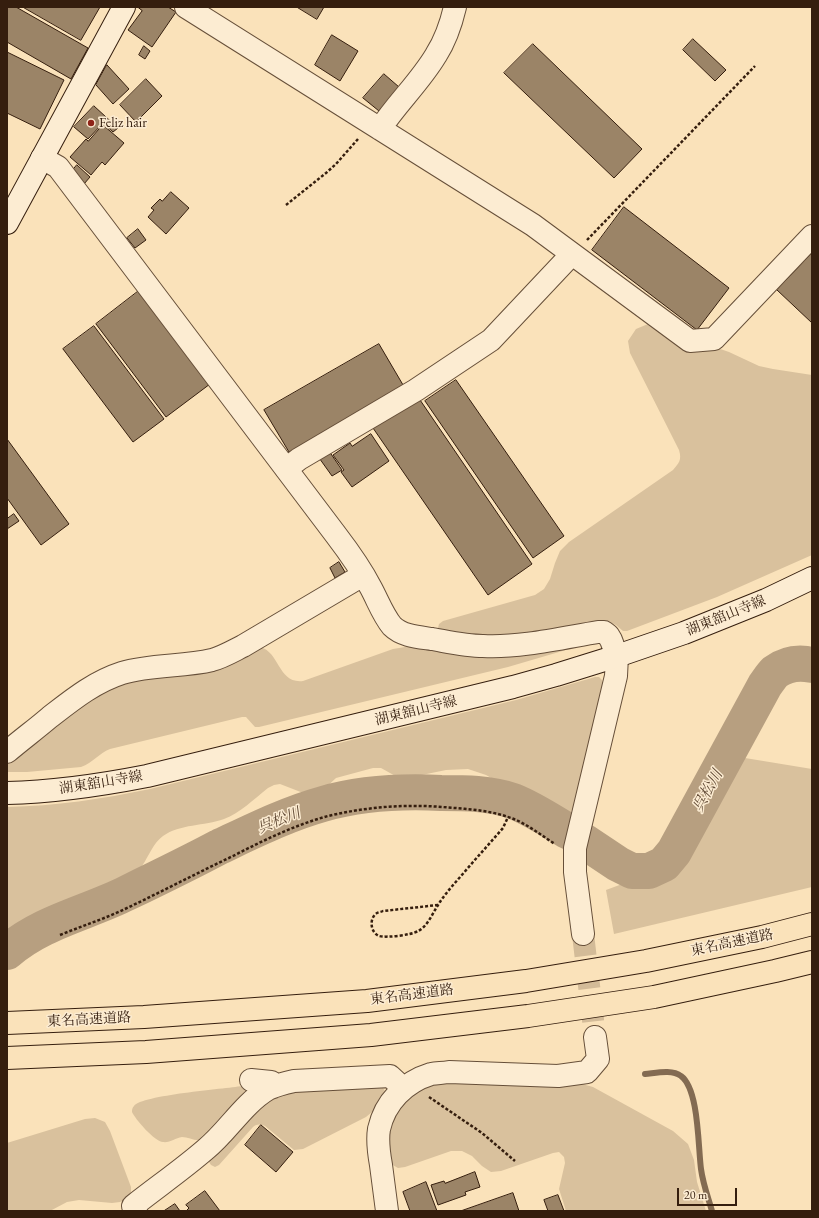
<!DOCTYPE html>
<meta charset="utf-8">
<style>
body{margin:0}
#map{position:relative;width:819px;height:1218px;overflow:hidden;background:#fae2ba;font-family:"EB Garamond",serif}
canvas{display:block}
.frame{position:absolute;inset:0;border:8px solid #351e0e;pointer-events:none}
.scale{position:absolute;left:677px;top:1188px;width:60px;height:18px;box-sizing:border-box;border:2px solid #351e0e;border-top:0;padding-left:5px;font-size:12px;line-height:14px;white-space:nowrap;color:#351e0e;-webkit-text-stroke:3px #fcecd2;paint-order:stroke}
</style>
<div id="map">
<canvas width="819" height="1218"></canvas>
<div class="frame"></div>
<div class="scale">20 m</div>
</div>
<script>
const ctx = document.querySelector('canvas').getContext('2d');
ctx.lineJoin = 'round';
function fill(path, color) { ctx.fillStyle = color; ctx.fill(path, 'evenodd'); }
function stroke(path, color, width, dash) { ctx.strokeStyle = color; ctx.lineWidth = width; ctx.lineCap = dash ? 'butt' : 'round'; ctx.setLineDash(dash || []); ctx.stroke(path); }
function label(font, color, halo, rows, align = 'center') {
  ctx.font = font + ' "EB Garamond","Noto Serif JP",serif'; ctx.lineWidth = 3; ctx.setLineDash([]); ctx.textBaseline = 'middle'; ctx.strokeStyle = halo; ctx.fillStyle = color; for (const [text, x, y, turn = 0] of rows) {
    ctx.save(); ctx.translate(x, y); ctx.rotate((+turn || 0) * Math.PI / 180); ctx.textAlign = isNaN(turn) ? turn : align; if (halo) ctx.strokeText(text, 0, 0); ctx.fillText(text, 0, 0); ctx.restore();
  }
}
const green = new Path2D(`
 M648,324L729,352L759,366L773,369L812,375V555L717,597L627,631H623L616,625L610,623L501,639L439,631L438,628L439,624L443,621L535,595L544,589L550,579L555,563L560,551L569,542L673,470C679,463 682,460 679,450L630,353L628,341L636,329Z
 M411,646L576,647L508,667L259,727H255L246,717H242L110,749C99,753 93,763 81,767L27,772H7V761L49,729L113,686L260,647C280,652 278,684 303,681L393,649Z
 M595,677H599L602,680L603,684L573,807L570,814L564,817L556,815L486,775L468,769L446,770L407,778H399L381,768H373L336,778L320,793L316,796H311L280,784L274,785L268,788C254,799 240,813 224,819C204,826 180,824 163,836C153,843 149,856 142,866C135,876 127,884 116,890C106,896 95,899 85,903C58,913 29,923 7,943V807C55,806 102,799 150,789L516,700Z
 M745,758L812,769V887L614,934L606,890L676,864Z
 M435,1083L582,1084L593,1087L673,1131L688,1144L694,1160L697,1182L706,1211H566L559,1189L565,1163L564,1157L559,1152L553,1153L501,1171L491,1172L482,1166L472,1156L462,1151H451L405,1167L398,1168L391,1164L389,1156L388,1131L392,1117L409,1095Z
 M381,1085L385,1091C383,1102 375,1110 366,1117L303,1149L294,1150L265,1126C260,1124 257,1124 253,1127L219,1165L215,1167L211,1165L209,1162L211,1158L255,1109L284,1091Z
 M242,1086L246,1088L247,1091L201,1140C194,1141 188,1137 182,1137C175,1138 170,1143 163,1142C155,1142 135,1119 132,1112C132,1110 132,1108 134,1106C142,1095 224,1089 242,1086Z
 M95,1118L105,1122L110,1131L131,1187V1193L128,1199L120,1202L112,1203L79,1200L67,1202L50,1211H7V1143L85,1119Z`);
const stream = new Path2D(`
 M645,1074C656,1073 672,1069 681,1076C699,1089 698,1147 701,1169C703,1184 708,1197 712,1211`);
const river = new Path2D(`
 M585,842L618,864L632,871H649L664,864L674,852L765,685C768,681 771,676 775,672C786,664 799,662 812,665
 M7,952C41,922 87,913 127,893C158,878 189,863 219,847C253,831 287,814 323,804C361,793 401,791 441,793C465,793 490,793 513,801C533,809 551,821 569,832`);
const building = new Path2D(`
 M7,7H16L88,48L71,79L7,42Z
 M23,7H100L81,40Z
 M138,7H168L176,12L152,47L128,30L142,11Z
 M297,7H324L317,19Z
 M332,35L358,51L340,81L315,65Z
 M693,39L726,70L715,81L683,50Z
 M533,44L642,149L614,178L504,73Z
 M144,46L150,51L145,59L139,55Z
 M7,52L64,80L40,129L7,113Z
 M107,65L129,89L113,104L96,85Z
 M384,74L399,87L379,111L363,98Z
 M146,79L162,96L136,122L120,105Z
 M94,106L118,128L113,132L103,123L88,139L74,127Z
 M103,125L124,143L105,165L102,162L91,175L70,157L86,139L88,141Z
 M77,165L90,177L84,184L73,170Z
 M171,192L189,208L166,234L148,217L154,210L151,208L160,199L162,201Z
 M624,207L729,288L697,330L592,250Z
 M138,229L146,240L135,248L127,238Z
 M812,253V323L777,290Z
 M140,290L210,384L166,417L96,324Z
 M94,326L164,419L133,442L63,349Z
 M379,344L406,390L298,452H289L264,410Z
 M456,380L564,536L533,558L425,401Z
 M418,397L532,564L488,595L373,428Z
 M371,434L389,461L352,487L341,472L344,470L333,455L350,443L352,446Z
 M7,439L69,524L41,545L7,498Z
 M327,448L342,470L332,476L317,455Z
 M14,514L19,521L7,529V519Z
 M339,562L345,572L335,578L330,568Z
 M261,1125L293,1152L276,1172L245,1145Z
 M475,1172L480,1187L465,1192L466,1195L438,1205L431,1185L444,1181L445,1183Z
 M426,1182L437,1211H410L403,1192Z
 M205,1191L220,1211H186L189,1208L186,1205Z
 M513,1193L519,1211H461Z
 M558,1195L564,1211H548L544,1200Z
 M175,1204L180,1211H164Z`);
const streetTunnel = new Path2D(`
 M583,934L595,1037`);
const path = new Path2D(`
 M286,205L326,173L336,164L358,139
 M587,240L755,66
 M438,905L383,911C381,912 379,912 377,913C369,918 370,932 379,936C386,938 412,935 418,931C428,926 432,914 438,905C446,892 457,881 467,869C479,855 491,842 503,828L508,817
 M60,935C82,926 104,919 125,909C161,892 197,873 233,856C264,840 295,825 328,816C366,807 404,804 442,807C467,809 493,810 516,820C530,826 542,836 555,844
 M429,1097L482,1133L515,1161`);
const street = new Path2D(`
 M186,7L533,225L690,341L714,339L812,236
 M380,129C397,103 420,82 436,55C445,41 451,24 455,7
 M42,158L58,167L336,535C349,552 361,569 371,588C378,601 383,615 392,626C402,636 418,637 432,639C449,642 466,646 483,646C519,648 562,638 598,632H604L608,635L611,640L617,656L616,676L575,848V872L583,934
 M286,469L299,459L416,390L491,340L572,254
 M7,752C21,740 36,729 50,717C72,700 94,682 122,673C151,664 183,667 212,660C223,657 233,651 243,646L363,575
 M251,1080L271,1082L273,1087
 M136,1211L133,1206C157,1187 183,1169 206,1149C228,1131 243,1104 268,1089C276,1085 285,1083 294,1081L390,1076L403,1088
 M387,1211C385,1196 383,1181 381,1165C379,1154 377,1141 379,1129C385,1102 405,1082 431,1074C437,1073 443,1073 449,1072L558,1076L587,1072L598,1059L595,1037`);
const secondary = new Path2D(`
 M7,223L124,7
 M7,793C54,792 101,785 147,776L513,687L556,675L617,656L684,633L766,600L812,578`);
const highway = new Path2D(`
 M7,1023L144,1017L367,1001L526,981L646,961L762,937L812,924
 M7,1058L146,1052L371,1035L528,1016L654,997L775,971L812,962`);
const markers = [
 [91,123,4,"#8f2418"]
];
const poiNames = [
 ["Feliz hair",99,123]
];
const streetNames = [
 ["湖東舘山寺線",726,616,-22],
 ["湖東舘山寺線",416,711,-14],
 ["湖東舘山寺線",101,783,-9],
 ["東名高速道路",732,943,-12],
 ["東名高速道路",412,995,-7],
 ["東名高速道路",89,1020,-3]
];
const waterNames = [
 ["呉松川",708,791,-61],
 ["呉松川",279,821,-22]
];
fill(green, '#d9c19d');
stroke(stream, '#836b52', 6);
stroke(river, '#b79f80', 36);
fill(building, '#9b8467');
stroke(building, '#351e0e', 1);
stroke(streetTunnel, '#d3bb98', 22, [22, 11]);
stroke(street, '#664f39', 24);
stroke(secondary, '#351e0e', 24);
stroke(highway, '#351e0e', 24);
stroke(path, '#351e0e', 2.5, [3, 2]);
stroke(street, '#fcecd2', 22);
stroke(secondary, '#fcecd2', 22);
stroke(highway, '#fae2ba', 22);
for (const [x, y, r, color] of markers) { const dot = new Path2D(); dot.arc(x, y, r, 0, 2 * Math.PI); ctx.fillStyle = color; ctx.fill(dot); stroke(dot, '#fcecd2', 1.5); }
label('14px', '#351e0e', '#fcecd2', poiNames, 'left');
label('14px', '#351e0e', '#fcecd2', streetNames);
label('italic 15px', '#624b36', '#fcecd2', waterNames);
</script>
